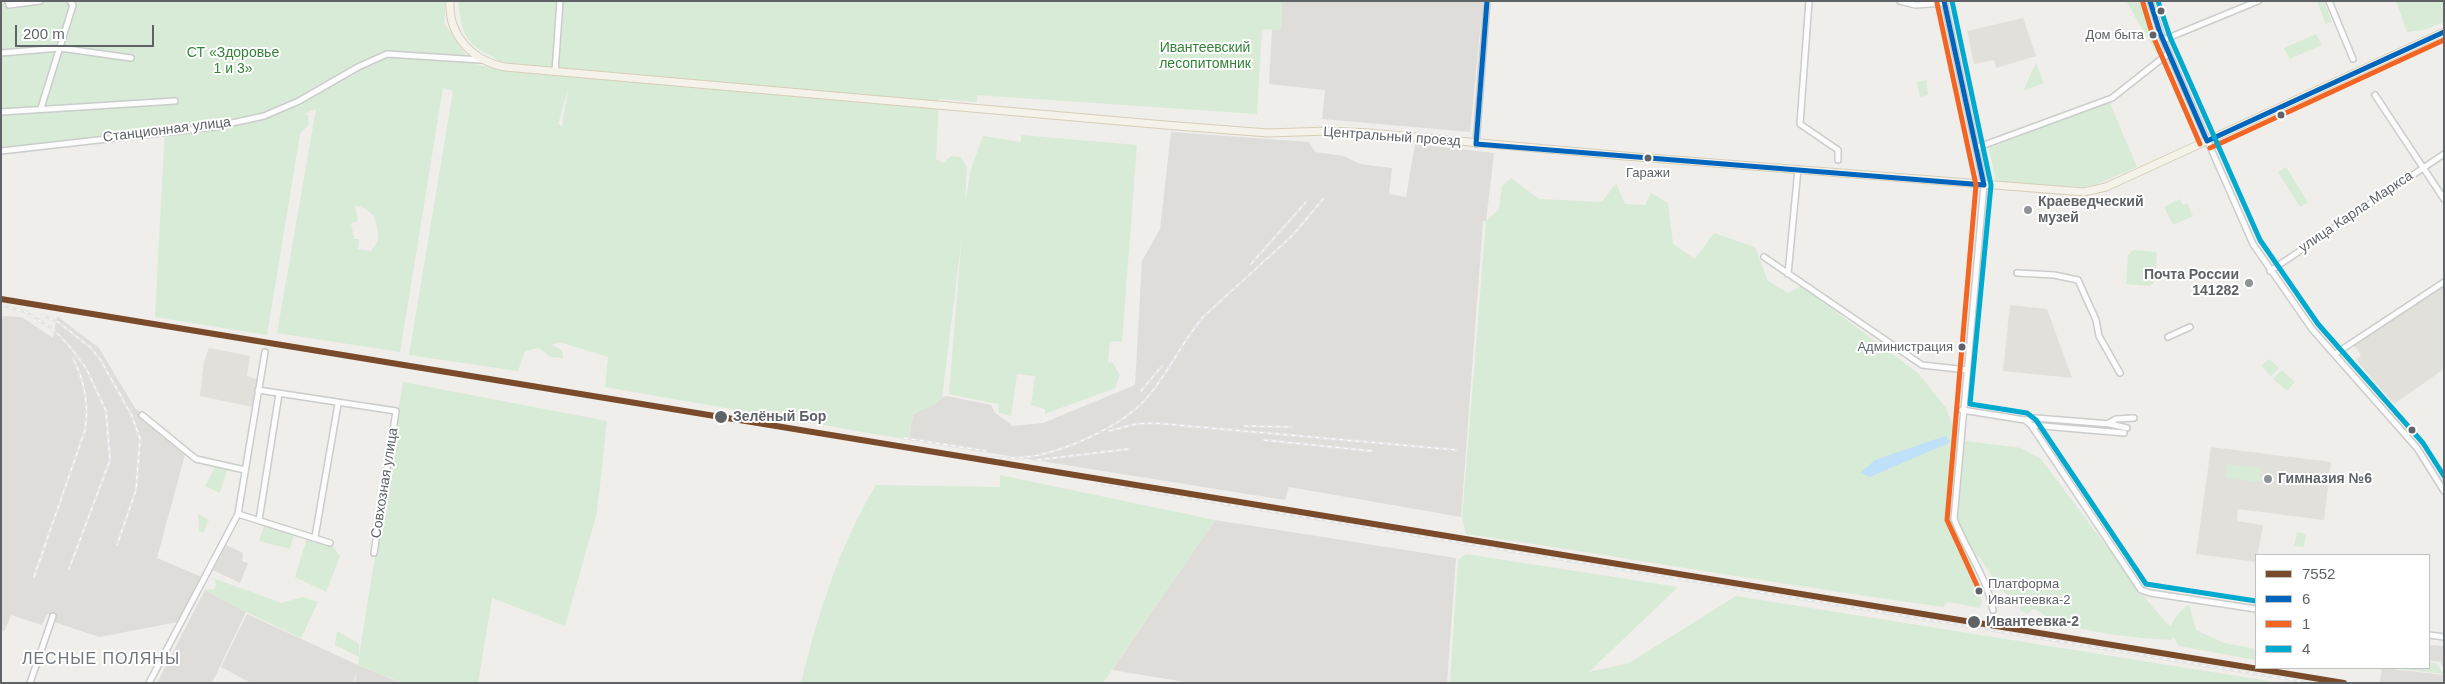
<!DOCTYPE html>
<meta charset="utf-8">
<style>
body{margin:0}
#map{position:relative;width:2445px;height:684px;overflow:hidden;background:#efeeea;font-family:Arial,sans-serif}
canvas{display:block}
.frame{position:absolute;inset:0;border:2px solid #5f6368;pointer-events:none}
.legend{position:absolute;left:2255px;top:554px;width:175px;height:115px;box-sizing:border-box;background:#fff;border:1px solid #bfc1c3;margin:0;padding:6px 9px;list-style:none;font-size:15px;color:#5f6368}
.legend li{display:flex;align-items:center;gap:10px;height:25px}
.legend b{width:25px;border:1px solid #bfc1c3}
.scale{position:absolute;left:15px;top:25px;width:139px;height:22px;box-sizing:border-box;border:2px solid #5f6368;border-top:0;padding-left:6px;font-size:15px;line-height:18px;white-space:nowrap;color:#5f6368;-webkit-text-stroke:4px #fff;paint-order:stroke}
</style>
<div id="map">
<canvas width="2445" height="684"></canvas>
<div class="frame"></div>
<ul class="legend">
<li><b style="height:6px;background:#7a4b2a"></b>7552</li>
<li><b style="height:6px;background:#0065bd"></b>6</li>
<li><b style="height:6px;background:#f26522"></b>1</li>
<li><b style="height:6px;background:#00a9ce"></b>4</li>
</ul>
<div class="scale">200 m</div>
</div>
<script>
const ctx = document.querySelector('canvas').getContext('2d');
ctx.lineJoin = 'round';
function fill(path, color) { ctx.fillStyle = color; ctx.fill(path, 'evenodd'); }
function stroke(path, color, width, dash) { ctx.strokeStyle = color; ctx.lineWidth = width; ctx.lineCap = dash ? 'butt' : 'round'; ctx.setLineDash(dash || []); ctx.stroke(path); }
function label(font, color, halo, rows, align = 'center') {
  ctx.font = font + ' Arial,sans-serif'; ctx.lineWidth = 4; ctx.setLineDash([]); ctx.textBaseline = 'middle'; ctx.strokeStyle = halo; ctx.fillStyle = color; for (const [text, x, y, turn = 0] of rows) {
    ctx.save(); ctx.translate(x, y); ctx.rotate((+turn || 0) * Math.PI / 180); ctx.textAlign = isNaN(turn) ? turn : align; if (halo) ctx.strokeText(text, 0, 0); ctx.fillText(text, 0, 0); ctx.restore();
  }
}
const industrial = new Path2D(`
 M1282,1H1483L1470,132L1322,119L1325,90L1269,84L1272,29L1281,30Z
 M1171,132L1309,142L1315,152L1344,156L1360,164L1392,168L1389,194L1406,197L1415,144L1494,153L1486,221H1483L1461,517L1289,487L1285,500L909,440L913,414L946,396L991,405L995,413L1013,426L1043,423L1135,385L1142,261L1160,229Z
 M3,316L22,317L53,338L57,316L99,348L135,408L186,451L157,558L202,577L178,622L99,637L54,622L56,617L47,614L42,625L11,615L5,630L1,631V325Z
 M1215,520L1456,558L1447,683H1191L1112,670Z
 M226,545L243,553L242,561L248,563L240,583L213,570Z
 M205,590L246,612L212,683H157Z
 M247,614L358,665L401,683H355L357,670L353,683H251L221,667Z
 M2429,645L2444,646V669L2440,662L2429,660Z
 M2382,668L2444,675V683L2380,682Z`);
const education = new Path2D(`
 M2023,18L2036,56L1996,68L1994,60L1974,64L1967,31Z
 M2444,282V369L2394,404L2356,360L2361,355L2353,344Z
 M2010,305L2047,309L2072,378L2003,371Z
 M209,348L250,356L247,376L257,379L252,407L200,396L204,361Z
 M2211,447L2331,462L2324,520L2238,509L2237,521L2263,525L2256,562L2196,554Z`);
const green = new Path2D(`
 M1,1H446L444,23L466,55L451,58L504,71C498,54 489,57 476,47C462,38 460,17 458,1H1282L1281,30L1262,29L1257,114L977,95V102L939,99L936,159L943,163L951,156L961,157L967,168L965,204L971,169L983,136L1021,142V135L1137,145L1122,342L1110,341L1108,362L1113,363L1120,375L1115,388L1045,414V409L1031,405L1035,376L1017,374L1011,416L999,413L998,404L949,394L962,236L942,398L935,405L913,414L909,440L605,387L608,357L560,342L551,345L562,350L563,358L550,357L539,348L525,351L518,371L409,355L453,91L443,88L400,352L277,333L316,109L304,114L308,115L309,124L300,134L267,335L155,317L165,127L152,135L1,149ZM569,85L562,126L558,124ZM355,205C377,212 377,220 378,241L371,251L358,249L359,239H354L351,223L358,221Z
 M2126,1H2145L2154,30L2152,31L2160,53L2157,54Z
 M2317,1H2324L2332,22L2326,24Z
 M2396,1H2444V22L2424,30L2407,32Z
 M2316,34L2322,45L2290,59L2284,48Z
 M2036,63L2044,83L2023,91Z
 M1926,80L1928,95L1920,97L1917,82Z
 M2109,101L2137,167L2097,184L2083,187L1996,182L1989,148Z
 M2286,167L2308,202L2300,207L2278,172Z
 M1511,178L1539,199L1602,202L1616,183L1625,204L1645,205L1651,193L1668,203L1673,244L1695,259L1714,233L1755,247L1768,281L1788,293L1801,286L1918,373L1946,408L1958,440L2021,448L2041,459L2146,599L2170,627L2177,615L2189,604L2196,630L2224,643L2256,649V660L2179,646L2174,637L2171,640C2133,638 2093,633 2056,622C2047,619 2042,611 2033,609L2027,614L2020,610L2021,603L2002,591L1980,558L1974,556L1970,560L1982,601L1980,608L1948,602L1943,607C1783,585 1625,557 1466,534L1462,518L1486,221L1499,209L1502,186Z
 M2180,199L2183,205L2187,203L2193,216L2173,225L2164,207Z
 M2133,250L2157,252L2155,281L2150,286L2126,284L2128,255Z
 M2269,359L2279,368L2271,376L2261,366Z
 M2282,370L2295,382L2287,391L2273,379Z
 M403,382L607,421L597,512L565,626L492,598L478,683H403L358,665L359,657L335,645L337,631L359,644V656Z
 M216,464L228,467L220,493L205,486Z
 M2226,464L2261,468L2260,482L2225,478Z
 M1000,475L1215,520L1103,683H801C818,614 839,546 876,485L1000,487Z
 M198,514L209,520L203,533L199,531Z
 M266,522L295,531L290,549L259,541Z
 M2297,532L2306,534L2304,547L2294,546Z
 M308,535L330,543L340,556L326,592L295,577Z
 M1466,554L1678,587L1589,672L1629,663L1736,596L2281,683H1450L1458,560Z
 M213,578L281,603L303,597L318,602L301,638L246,612L205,590L215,589L216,584Z
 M2429,662L2436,663L2444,674L2391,668H2429Z`);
const water = new Path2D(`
 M1945,436L1951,442L1870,477L1860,473L1875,460Z`);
const minor = new Path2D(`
 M8,1L9,5L40,1
 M1809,1L1800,124L1838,150V160
 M1900,1L1915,5L1945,3
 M1944,1L1984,185L1954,519C1966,550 1987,577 1993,610
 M2150,1L2163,40L2253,244L2312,329L2417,448L2444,491
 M2329,1L2353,59
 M2163,40L2258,1
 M1,53L60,48L131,58
 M555,72L560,1
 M2375,95L2444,199
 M41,108L73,5L70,1
 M1,112L175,101
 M1476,144L1487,1
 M1976,148L2112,98L2169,53
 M1,151L214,127L264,116L299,101L358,67L387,54L481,60
 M1764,257L1922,365L1967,370
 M2270,271L2444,154
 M2017,273L2054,275L2078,280L2096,320L2099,336L2120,373
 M1788,274L1798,169
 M2168,337L2190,327
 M2335,354L2444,282
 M258,390L396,411L374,553
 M1962,410L2025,420L2031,425L2141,590L2150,593L2256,609
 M142,415L196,459L245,470
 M2025,420L2036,418L2110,424L2127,428
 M2109,423L2116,419L2134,418
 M2031,425L2124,433
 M238,514L330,543
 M259,520L279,394
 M315,537L338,404
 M2429,635L2444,637
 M30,683L53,616
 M149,683L238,514L265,352`);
const major = new Path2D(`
 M450,1C448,36 473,61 505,67L1165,125L1268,133L1328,131L1369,133L1625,156L2084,192L2106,187L2444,32`);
const rail = new Path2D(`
 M1251,264L1306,202
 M1,305L26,312L54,330L71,348L86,368L106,411L110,460L69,569
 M42,315L58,322L90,347L100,359L132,416L140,439L136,490L117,545
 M1141,391L1162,366
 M1244,426L1292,427
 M1109,431L1136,424L1154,423L1457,450
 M904,438L986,451
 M1264,440L1372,451
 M955,455C978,457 1003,460 1027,457C1061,453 1115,429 1140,405C1166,379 1180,344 1204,316L1293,235L1323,199
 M1037,460L1128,449
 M1097,483L2311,683
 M34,577L85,430C89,404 85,382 73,358`);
const bus1 = new Path2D(`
 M1944,1L1984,185
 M2150,1L2160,33L2207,141
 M2207,141L2444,32
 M1476,144L1984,185
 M1476,144L1487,1`);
const bus2 = new Path2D(`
 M1937,3L1976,185L1947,520L1980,592
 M2143,3L2153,36L2200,144
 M2210,148L2444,40`);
const bus3 = new Path2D(`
 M1952,1L1991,185L1970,404L2027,413L2036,420L2146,584L2256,601
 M2158,1L2170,37L2260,240L2318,324L2423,443L2444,476`);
const rail1 = new Path2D(`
 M1,299L2344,683`);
const markers = [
 [2161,11,4.5,"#5f6368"],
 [2153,35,4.5,"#5f6368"],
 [2281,115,4.5,"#5f6368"],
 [1648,158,4.5,"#5f6368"],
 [2028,210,5,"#919496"],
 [2249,283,5,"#919496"],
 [1962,347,4.5,"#5f6368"],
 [721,417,7,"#5f6368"],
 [2412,430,4.5,"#5f6368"],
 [2268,479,5,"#919496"],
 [1979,591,4.5,"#5f6368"],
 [1974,622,7,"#5f6368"]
];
const busNames = [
 ["Дом быта",2144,35],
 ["Гаражи",1648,173,"center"],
 ["Администрация",1953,347],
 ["Платформа",1988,584,"left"],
 ["Ивантеевка-2",1988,600,"left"]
];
const parkNames = [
 ["Ивантеевский",1205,48],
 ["лесопитомник",1205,64],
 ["СТ «Здоровье",233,53],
 ["1 и 3»",233,69]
];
const streetNames = [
 ["Станционная улица",167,130,-7],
 ["Центральный проезд",1392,137,4],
 ["улица Карла Маркса",2356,212,-34],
 ["Совхозная улица",385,483,-81]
];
const poiNames = [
 ["Краеведческий",2038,202],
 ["музей",2038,218],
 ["Почта России",2239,275,"right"],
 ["141282",2239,291,"right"],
 ["Гимназия №6",2278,479]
];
const stopNames = [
 ["Зелёный Бор",733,417],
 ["Ивантеевка-2",1986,622]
];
const quarterNames = [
 ["ЛЕСНЫЕ ПОЛЯНЫ",101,660]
];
fill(industrial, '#dfddda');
fill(education, '#e2e0da');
fill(green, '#d8ebd6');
fill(water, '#bfe0f9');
stroke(minor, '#cbcccc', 8);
stroke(major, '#d7ceb8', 9);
stroke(minor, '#fdfcfc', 5);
stroke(major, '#f4f2e9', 7);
stroke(rail, '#e4e4e4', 3);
stroke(rail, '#fff', 1, [4]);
stroke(bus1, '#0065bd', 5);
stroke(bus2, '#f26522', 5);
stroke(bus3, '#00a9ce', 5);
stroke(rail1, '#7a4b2a', 6);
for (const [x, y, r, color] of markers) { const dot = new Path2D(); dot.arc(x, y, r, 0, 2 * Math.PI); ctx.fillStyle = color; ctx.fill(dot); stroke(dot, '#fff', 2); }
label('13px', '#5f6368', '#fff', busNames, 'right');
label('14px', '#348238', '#fff', parkNames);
label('14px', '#5f6368', '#fff', streetNames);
label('bold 14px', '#5f6368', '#fff', poiNames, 'left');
label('bold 14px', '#5f6368', '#fff', stopNames, 'left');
ctx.letterSpacing = '1px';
label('16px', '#70757a', '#fff', quarterNames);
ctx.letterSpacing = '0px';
</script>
